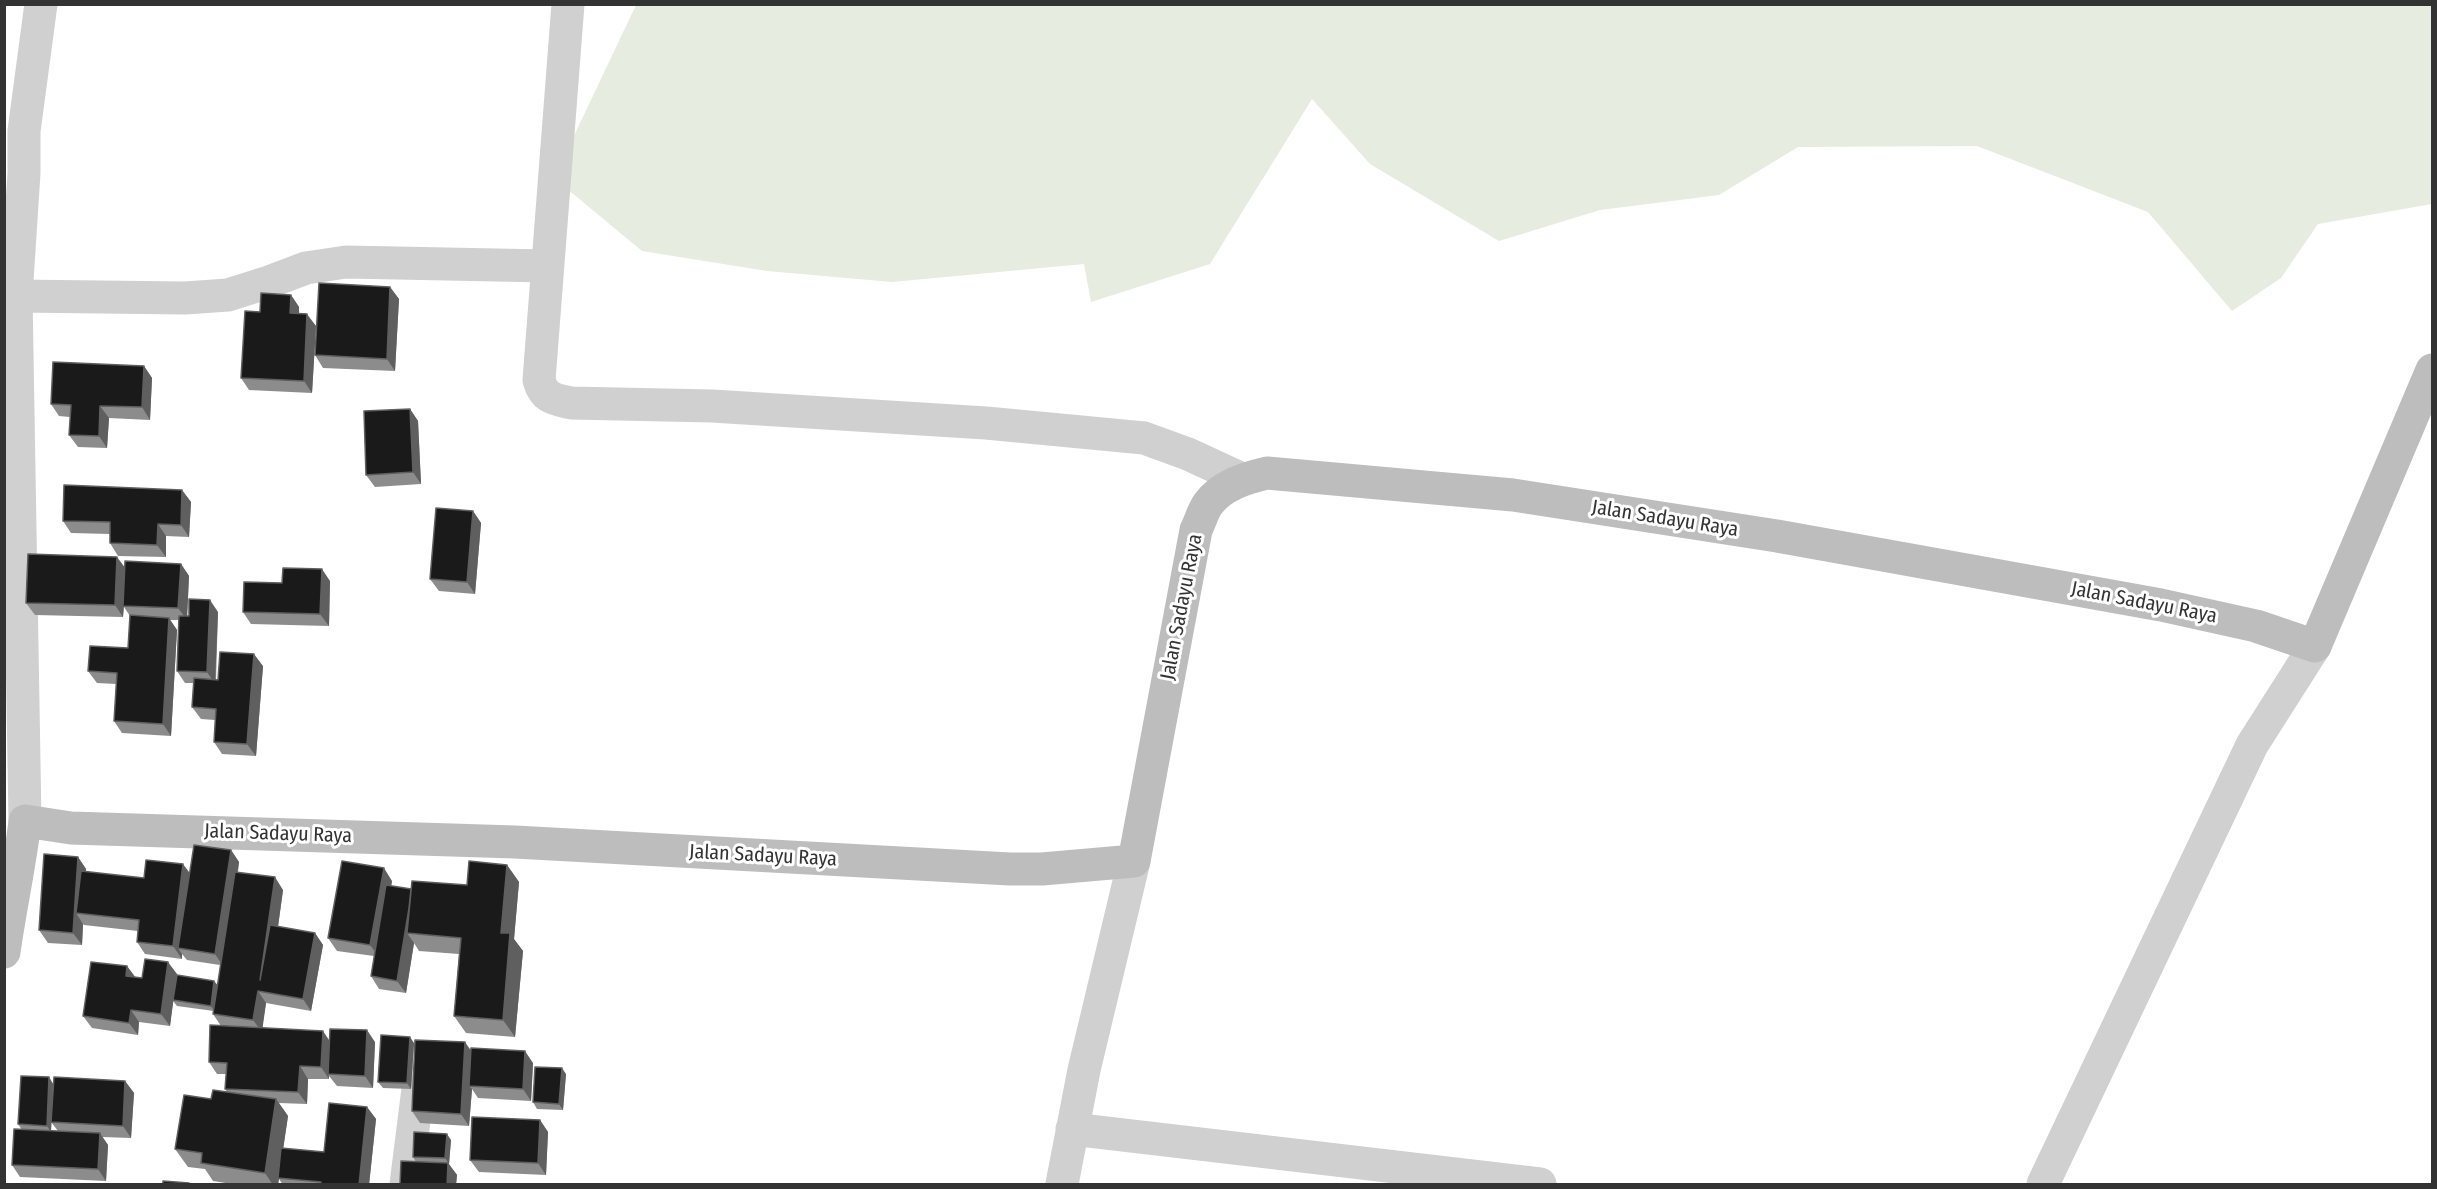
<!DOCTYPE html>
<style>
body{margin:0}
#map{position:relative;width:2437px;height:1189px;overflow:hidden;background:#fff;font-family:"Fira Sans Condensed",sans-serif}
canvas{display:block}
.frame{position:absolute;inset:0;border:6px solid #333;pointer-events:none}
</style>
<div id="map">
<canvas width="2437" height="1189"></canvas>
<div class="frame"></div>
</div>
<script>
const ctx = document.querySelector('canvas').getContext('2d');
ctx.lineJoin = 'round';
function fill(path, color) { ctx.fillStyle = color; ctx.fill(path, 'evenodd'); }
function stroke(path, color, width, dash) { ctx.strokeStyle = color; ctx.lineWidth = width; ctx.lineCap = dash ? 'butt' : 'round'; ctx.setLineDash(dash || []); ctx.stroke(path); }
function label(font, color, halo, rows, align = 'center') {
  ctx.font = font + ' "Fira Sans Condensed",sans-serif'; ctx.lineWidth = 6; ctx.setLineDash([]); ctx.textBaseline = 'middle'; ctx.strokeStyle = halo; ctx.fillStyle = color; for (const [text, x, y, turn = 0] of rows) {
    ctx.save(); ctx.translate(x, y); ctx.rotate((+turn || 0) * Math.PI / 180); ctx.textAlign = isNaN(turn) ? turn : align; if (halo) ctx.strokeText(text, 0, 0); ctx.fillText(text, 0, 0); ctx.restore();
  }
}
const green = new Path2D(`
 M636,5H2432V204L2318,224L2281,278L2232,311L2148,212L1977,146L1798,147L1719,195L1600,210L1499,241L1370,164L1312,99L1210,264L1091,302L1084,264L892,282L767,271L642,251L554,178Z`);
const street = new Path2D(`
 M568,4L539,380C544,398 553,399 571,403L712,406L986,423L1144,438L1188,454L1242,479
 M16,296L185,298L228,295L269,282L306,268L346,262L547,266
 M25,821L16,296L24,173V131L41,4
 M1072,1129L1540,1184
 M406,1184L419,1081
 M1062,1184L1084,1070L1134,861
 M2043,1184L2252,745L2315,646`);
const secondary = new Path2D(`
 M4,952C10,908 20,865 25,821L71,828L515,842L1010,869H1042L1134,861L1196,530C1200,522 1203,511 1208,504C1222,485 1246,478 1267,473L1513,495L1777,536L2161,605L2256,626L2315,646L2432,370`);
const wall = new Path2D(`
 M390,287L399,299L395,371L323,368L315,355Z
 M291,295L299,307V313L316,326L312,393L249,390L241,378L260,312Z
 M144,366L152,378L150,420L109,418L107,448L78,447L69,435L70,417L59,416L51,404Z
 M410,409L418,421L421,484L375,487L366,475Z
 M182,490L191,502L189,537L166,536V557L118,556L110,543V534L71,533L63,521Z
 M473,511L481,523L475,594L439,591L430,579Z
 M181,564L189,576L187,616L218,612L216,680H218L263,666L256,756L222,754L214,742L215,720L201,719L192,707L194,683H185L177,671L179,620H170L177,630L171,736L122,733L114,721L116,684L97,683L88,671L128,648L130,616L124,607L123,617L35,615L26,603L125,568Z
 M330,581L329,626L251,624L243,612L282,583Z
 M231,850L239,862L238,872L283,890L278,927L315,933L323,945L311,1011L266,1003L262,1028L330,1041L375,1042L373,1088L337,1086L329,1076V1079H308L307,1104L279,1103L288,1116L283,1148L324,1152L367,1107L376,1119L369,1185H283L279,1179L278,1185H238L213,1181L205,1169L188,1167L175,1149L211,1099L227,1092L225,1089L226,1074H217L209,1062L221,1026L213,1014L214,1011L177,1006L173,1001L170,1026L139,1022L138,1035L92,1028L83,1016L127,966L135,977L142,978L177,974L176,981H214L218,986L220,965L187,960L182,954V959L145,954L137,942L138,931L84,925L83,924L82,945L48,943L39,930L78,857L86,869V872L144,878L190,874Z
 M507,865L519,882L514,939L523,951L515,1037L466,1033L454,1016L459,954L419,951L414,943L406,993L379,989L371,976L374,956L337,951L328,938L392,881L391,886L411,889L467,885Z
 M414,1043L411,1089L383,1088L378,1082Z
 M471,1051L533,1063L531,1101L478,1098L472,1089L469,1126L420,1123L412,1111Z
 M566,1074L563,1110L537,1109L533,1102Z
 M49,1077L53,1084L51,1131H58L51,1122L125,1081L134,1093L131,1138L102,1137L108,1145L106,1181L20,1177L12,1165L22,1130L18,1124Z
 M540,1120L548,1132L546,1175L479,1172L470,1160Z
 M451,1140L449,1164L457,1175L456,1185H400L416,1162L413,1157Z`);
const shadedWall = new Path2D(`
 M390,287L399,299L395,371L387,359Z
 M291,295L299,307V325L290,313Z
 M307,314L316,326L312,393L304,381Z
 M144,366L152,378L150,420L142,407Z
 M100,406L109,418L107,448L99,436Z
 M410,409L418,421L421,484L413,472Z
 M182,490L191,502L189,537L181,525Z
 M473,511L481,523L475,594L467,582Z
 M158,524L166,536V557L157,545Z
 M117,557L126,569L123,617L115,605Z
 M181,564L189,576L187,620L178,608Z
 M322,569L330,581L329,626L320,614Z
 M210,600L218,612L215,684L207,672Z
 M169,618L177,630L171,736L163,724Z
 M254,654L263,666L256,756L247,744Z
 M231,850L239,862L223,966L215,954Z
 M78,857L86,869L84,914L76,913L83,924L82,945L73,933Z
 M183,864L192,876L178,948L182,954V959L173,946Z
 M507,865L519,882L514,939L523,951L515,1037L503,1020L501,933Z
 M384,868L392,881L379,957L370,945Z
 M275,877L283,890L269,992L260,980Z
 M412,889L407,933L414,943L406,993L397,981Z
 M315,933L323,945L311,1011L303,999Z
 M168,962L177,974L170,1026L161,1014Z
 M127,966L136,978L126,976Z
 M214,981L219,987L215,1012L211,1006Z
 M258,991L266,1003L262,1032L253,1020Z
 M131,1010L139,1022L138,1035L129,1023Z
 M367,1030L375,1042L373,1088L365,1076Z
 M323,1031L331,1043L328,1074L329,1076V1079L321,1067Z
 M410,1037L414,1043L411,1089L407,1083Z
 M465,1042L474,1055L469,1086L472,1089L469,1126L461,1114Z
 M525,1051L533,1063L531,1101L523,1089Z
 M300,1066L308,1079L307,1104L298,1092Z
 M562,1068L566,1074L563,1110L559,1104Z
 M49,1077L53,1084L51,1132L47,1126Z
 M125,1081L134,1093L131,1138L123,1126Z
 M276,1099L288,1116L278,1185H273L265,1173Z
 M367,1107L376,1119L369,1185H359Z
 M540,1120L548,1132L546,1175L538,1163Z
 M100,1133L108,1145L106,1181L98,1169Z
 M447,1134L451,1140L449,1164L445,1158Z
 M448,1163L457,1175L456,1185H447Z`);
const building = new Path2D(`
 M319,283L390,287L387,359L315,355Z
 M261,293L291,295L290,313L307,314L304,381L241,378L245,311L260,312Z
 M53,362L144,366L142,407L100,406L99,436L69,435L71,405L51,404Z
 M410,409L413,472L366,475L364,411Z
 M64,485L182,490L181,525L158,524L157,545L110,543V522L63,521Z
 M436,508L473,511L467,582L430,579Z
 M28,554L117,557L115,605L26,603Z
 M125,561L181,564L178,608L123,606Z
 M283,568L322,569L320,614L243,612L244,582L282,583Z
 M189,599L210,600L207,672L177,671L179,616H189Z
 M130,615L169,618L163,724L114,721L117,673L88,671L90,646L128,648Z
 M220,652L254,654L247,744L214,742L216,709L192,707L194,678L218,680Z
 M194,845L231,850L215,954L178,948Z
 M44,854L78,857L73,933L39,930Z
 M146,860L183,864L173,946L137,942L139,920L76,913L81,871L144,878Z
 M342,861L384,868L370,945L328,938Z
 M469,861L507,865L501,933H510L503,1020L454,1016L461,938L407,933L412,881L467,885Z
 M235,872L275,877L260,980L270,925L315,933L303,999L258,991L253,1020L213,1014Z
 M386,885L411,889L409,908L397,981L371,976Z
 M145,959L168,962L161,1014L131,1010L129,1023L83,1016L91,962L127,966L126,976L142,978Z
 M177,975L214,981L211,1006L173,1000Z
 M210,1025L323,1031L321,1067L300,1066L298,1092L225,1089L227,1063L209,1062Z
 M330,1029L367,1030L365,1076L328,1074Z
 M381,1035L410,1037L407,1083L378,1082Z
 M415,1040L465,1042L461,1114L412,1111Z
 M471,1048L525,1051L523,1089L469,1086Z
 M535,1067L562,1068L559,1104L533,1102Z
 M21,1076L49,1077L47,1126L18,1124Z
 M54,1077L125,1081L123,1126L51,1122Z
 M213,1090L276,1099L265,1173L201,1163L202,1153L175,1149L184,1095L211,1099Z
 M329,1103L367,1107L359,1185H321V1182L278,1178L281,1148L324,1152Z
 M472,1117L540,1120L538,1163L470,1160Z
 M14,1129L100,1133L98,1169L12,1165Z
 M414,1132L447,1134L445,1158L413,1157Z
 M401,1161L448,1163L447,1185H400Z
 M163,1181L189,1183V1185H163Z`);
const streetNames = [
 ["Jalan Sadayu Raya",1665,519,9],
 ["Jalan Sadayu Raya",2144,603,11],
 ["Jalan Sadayu Raya",1182,607,-79],
 ["Jalan Sadayu Raya",278,834,2],
 ["Jalan Sadayu Raya",763,856,3]
];
fill(green, '#e6ecdf');
stroke(street, '#d0d0d0', 33);
stroke(secondary, '#bdbdbd', 33);
fill(wall, '#8c8c8c');
fill(shadedWall, '#5f5f5f');
fill(building, '#1a1a1a');
stroke(building, '#5f5f5f', 1.5);
label('20px', '#333', '#fff', streetNames);
</script>
